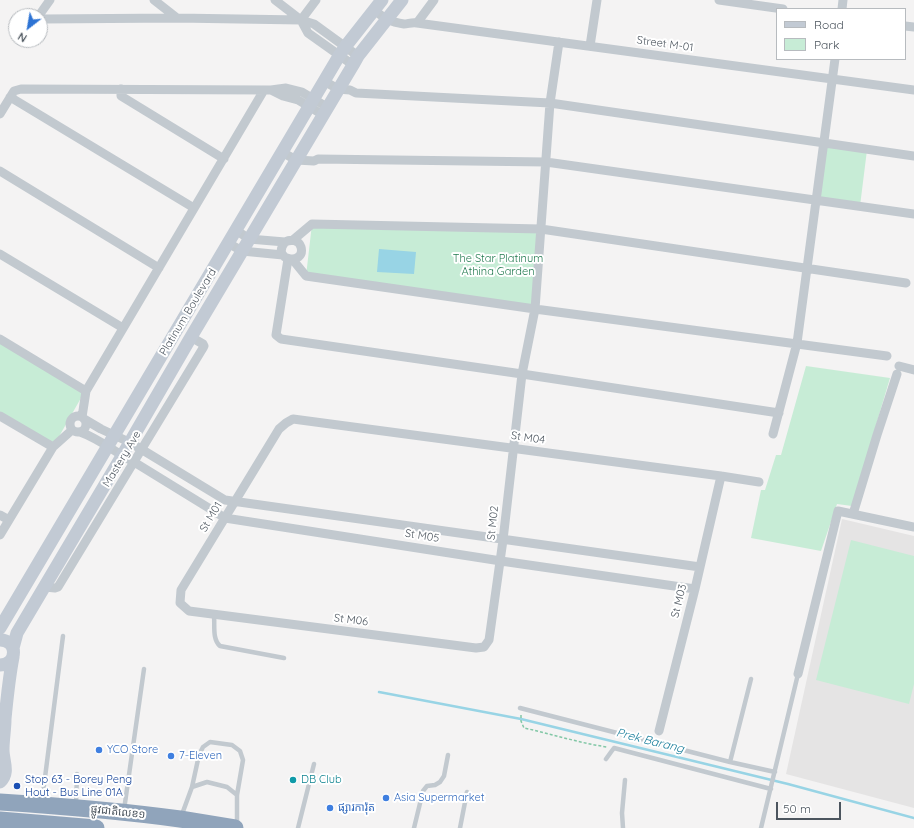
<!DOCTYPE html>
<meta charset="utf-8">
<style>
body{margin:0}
#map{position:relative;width:914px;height:828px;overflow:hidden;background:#f4f3f3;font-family:Quicksand,sans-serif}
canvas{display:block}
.legend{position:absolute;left:776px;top:8px;width:130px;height:52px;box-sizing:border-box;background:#fff;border:1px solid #b7bbbf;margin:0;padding:5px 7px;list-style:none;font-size:12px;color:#4c555e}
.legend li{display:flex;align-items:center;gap:8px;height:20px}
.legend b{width:20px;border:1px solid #b7bbbf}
.north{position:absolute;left:8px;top:8px;width:40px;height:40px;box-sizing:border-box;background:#fff;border:1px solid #b7bbbf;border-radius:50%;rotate:211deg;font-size:11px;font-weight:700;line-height:16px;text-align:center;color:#4c555e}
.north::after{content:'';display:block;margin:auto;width:14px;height:18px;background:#2d73d4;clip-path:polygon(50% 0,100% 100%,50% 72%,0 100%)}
.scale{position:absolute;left:776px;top:802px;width:65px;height:18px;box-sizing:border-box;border:2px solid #4c555e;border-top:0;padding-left:5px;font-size:12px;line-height:14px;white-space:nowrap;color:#4c555e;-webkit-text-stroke:3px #fff;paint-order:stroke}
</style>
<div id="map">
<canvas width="914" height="828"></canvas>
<ul class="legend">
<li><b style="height:5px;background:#c2cad4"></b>Road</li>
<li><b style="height:11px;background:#c7ecd6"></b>Park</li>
</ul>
<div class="north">N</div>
<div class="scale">50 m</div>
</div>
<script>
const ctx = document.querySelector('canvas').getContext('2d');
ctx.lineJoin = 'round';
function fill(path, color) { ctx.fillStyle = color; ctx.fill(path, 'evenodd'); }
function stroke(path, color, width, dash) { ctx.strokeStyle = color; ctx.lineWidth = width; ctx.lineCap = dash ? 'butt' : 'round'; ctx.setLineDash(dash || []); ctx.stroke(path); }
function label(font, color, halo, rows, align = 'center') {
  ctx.font = font + ' Quicksand,"Noto Sans Khmer",sans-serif'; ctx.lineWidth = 4; ctx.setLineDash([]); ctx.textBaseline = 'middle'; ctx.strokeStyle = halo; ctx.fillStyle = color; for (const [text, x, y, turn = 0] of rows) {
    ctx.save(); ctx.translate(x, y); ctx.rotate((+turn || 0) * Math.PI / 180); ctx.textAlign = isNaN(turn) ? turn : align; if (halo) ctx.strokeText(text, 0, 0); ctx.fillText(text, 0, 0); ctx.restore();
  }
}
const education = new Path2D(`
 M842,519L914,536V808L786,774Z`);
const green = new Path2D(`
 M823,143L867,150L860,206L816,200Z
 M312,224L541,229L535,309L306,276Z
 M0,340L85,391L53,447L0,416Z
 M806,366L890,378L852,506L837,504L821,551L751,538L761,490H765L776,455H781Z
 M851,540L914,556V684L909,704L816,680Z`);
const water = new Path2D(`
 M379,249L416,252L414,274L377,272Z`);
const stream = new Path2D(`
 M379,692L521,719L788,784L914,818`);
const path = new Path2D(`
 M521,715V721L524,728C552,734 579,743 607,747`);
const lane = new Path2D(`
 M214,615C215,625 212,639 220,646L284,658
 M520,708L730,762L775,772
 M606,759L611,752L614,748L771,789
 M730,762L751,679
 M192,787L207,782L227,787L237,795
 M42,801L63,636
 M76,804L77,774
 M124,810L144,669
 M181,817L192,787L199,755L203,747L210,742L232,745L240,751L243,760L237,795V824
 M298,828L314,764
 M414,828L423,791L427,786L435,785L440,782L444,776L448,755
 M460,828L467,792
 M623,828L622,813L625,780
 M761,828L798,674`);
const street = new Path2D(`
 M154,0L177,18
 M275,0L301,20L308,33L353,65
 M719,0L783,9
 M842,9L843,0
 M374,10C384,18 390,22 404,24C408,24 412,22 417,23L914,90
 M40,16V14L50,0
 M40,17L43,19L177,18L301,20L314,24L358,56
 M301,20L316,0
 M417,23L434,0
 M905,26L914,27
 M559,42L550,103L535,309L522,374L503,540L489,640L484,647L476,648L189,611L180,603L181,590L279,429L286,423L293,419L721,476L759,482
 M590,46L597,0
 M324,81L338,89L350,90L356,93L550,103L914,156
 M121,89V96L224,159
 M271,90L283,96L298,100L323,115
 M10,97L194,208
 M0,114L14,91L21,89L271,90L286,88L302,92L327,107
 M282,152L296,160L314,161L318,159L546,162L914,214
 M0,171L159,268
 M236,230L249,239L285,242C291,239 299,240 301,247C306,266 270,261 285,242
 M293,240L312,224L541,229L906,283
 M228,243L242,251L283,255
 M0,254L123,328
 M288,259L276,335L281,339L522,374L779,413
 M293,260L306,276L535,309L887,356
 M0,339L86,391
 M899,366L914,370
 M70 424a8 8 0 1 1 16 0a8 8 0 1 1-16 0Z
 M0,416L53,447
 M82,417L86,391L264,90
 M84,419L101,429L129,442L141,449L225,500L700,567
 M80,432C100,439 116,453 134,462L225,518L501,561L695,589
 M773,434L797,343L835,59
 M853,514L877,435L897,374
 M0,515L9,520
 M0,535L53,447L72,430
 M45,587L55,588L58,587L203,348L204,346L203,344L191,337
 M798,674L838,511L914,527
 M659,731L695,589L721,476`);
const secondary = new Path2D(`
 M0,628L339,56L345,47L382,0
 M0,640C18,640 18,664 0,665
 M13,648L17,633L122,456L191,337L353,65L358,56L402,0
 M0,782C10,773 3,761 3,750C3,739 5,729 5,719C7,698 9,678 13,657`);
const highway = new Path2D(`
 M0,802C60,806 121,811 180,819C199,822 217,825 235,828
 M0,820L96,828`);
const markers = [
 [99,750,4,"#3f7fe0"],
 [171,756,4,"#3f7fe0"],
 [293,780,4,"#0f9aa8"],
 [17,786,4,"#1a4fb4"],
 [386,798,4,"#3f7fe0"],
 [330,808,4,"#3f7fe0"]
];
const streetNames = [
 ["Street M-01",665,44,8],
 ["Platinum Boulevard",188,312,-59],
 ["St M04",528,438,8],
 ["Mastery Ave",122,459,-59],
 ["St M01",211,517,-59],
 ["St M02",493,523,-84],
 ["St M05",422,536,9],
 ["St M03",679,601,-76],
 ["St M06",351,620,7],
 ["ផ្លូវជាតិលេខ១",118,812,6]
];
const parkNames = [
 ["The Star Platinum",498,259],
 ["Athina Garden",498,272]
];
const shopNames = [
 ["YCO Store",107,750],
 ["7-Eleven",179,756],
 ["Asia Supermarket",394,798],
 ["ផ្សារការ៉ុត",338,808]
];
const transitNames = [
 ["Stop 63 - Borey Peng",25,780],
 ["Hout - Bus Line 01A",25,793]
];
const cultureNames = [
 ["DB Club",301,780]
];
const waterNames = [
 ["Prek Barang",650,741,14]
];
fill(education, '#e5e4e4');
fill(green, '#c7ecd6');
fill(water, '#98d4e5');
stroke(stream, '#98d4e5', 2.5);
stroke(path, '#82c7a6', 1.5, [3, 2]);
stroke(lane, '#c2c9cf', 4.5);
stroke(street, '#c2c9cf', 9);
stroke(secondary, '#c2cad4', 13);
stroke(highway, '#90a4bb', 17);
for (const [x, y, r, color] of markers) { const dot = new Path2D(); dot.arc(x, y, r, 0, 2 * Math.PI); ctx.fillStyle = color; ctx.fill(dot); stroke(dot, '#fff', 1.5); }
label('11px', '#4c555e', '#fff', streetNames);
label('11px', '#227a4f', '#fff', parkNames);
label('11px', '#366cbe', '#fff', shopNames, 'left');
label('11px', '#164399', '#fff', transitNames, 'left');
label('11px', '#0d838f', '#fff', cultureNames, 'left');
label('italic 12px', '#1a7e9b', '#fff', waterNames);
</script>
